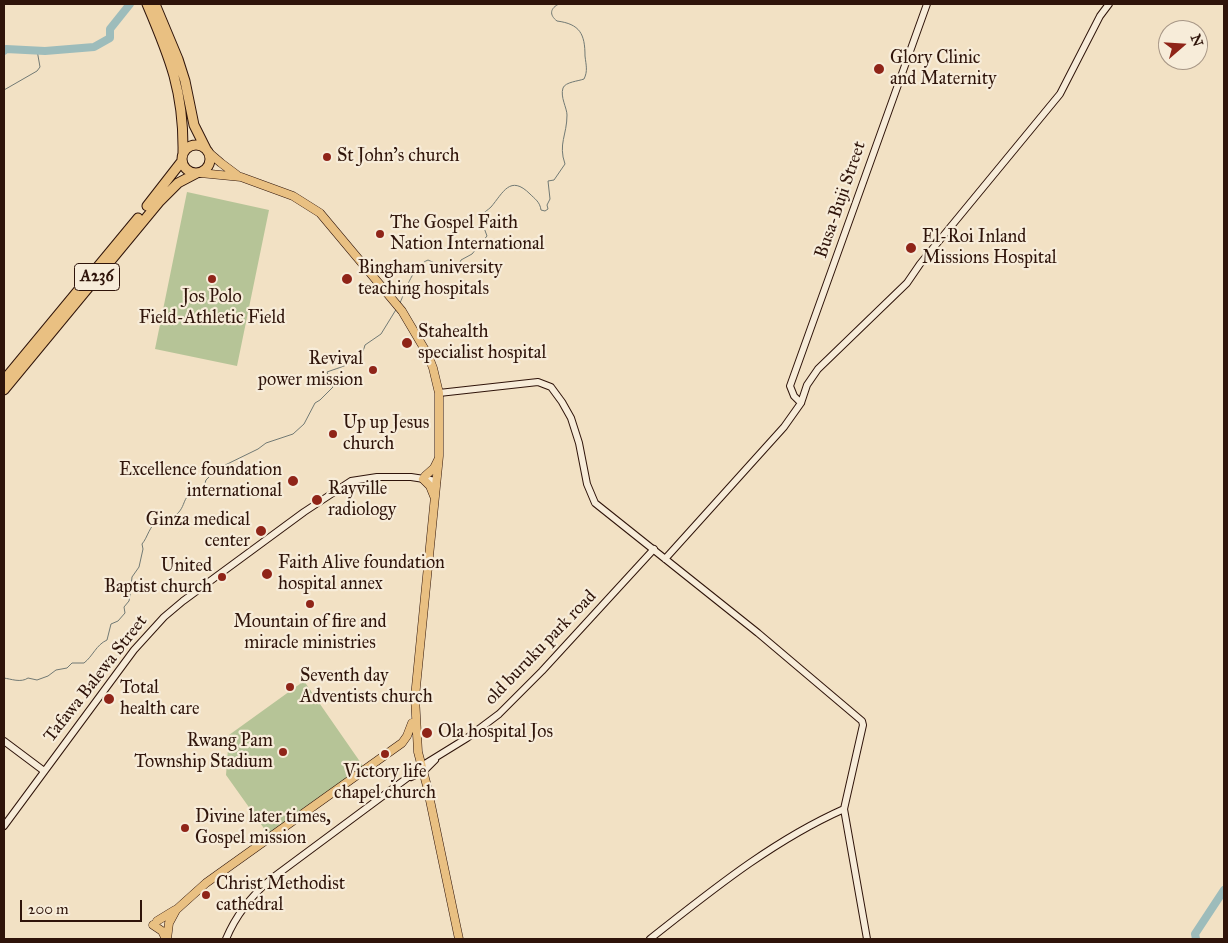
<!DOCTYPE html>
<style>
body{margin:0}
#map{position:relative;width:1228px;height:943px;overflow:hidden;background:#f2e1c4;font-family:"IM FELL Great Primer",serif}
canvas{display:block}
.frame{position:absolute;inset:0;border:5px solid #2f140a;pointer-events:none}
.north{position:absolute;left:1158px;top:20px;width:50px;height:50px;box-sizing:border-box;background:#f7ecd9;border:1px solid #a79686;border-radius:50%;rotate:71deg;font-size:14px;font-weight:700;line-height:20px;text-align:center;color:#2f140a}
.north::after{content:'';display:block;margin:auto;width:18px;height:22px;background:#8f2418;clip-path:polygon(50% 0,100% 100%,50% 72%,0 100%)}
.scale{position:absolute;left:20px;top:900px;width:122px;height:22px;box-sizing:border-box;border:2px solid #2f140a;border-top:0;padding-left:6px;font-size:15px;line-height:18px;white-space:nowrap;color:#2f140a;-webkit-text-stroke:4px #f7ecd9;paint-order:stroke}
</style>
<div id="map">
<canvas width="1228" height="943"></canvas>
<div class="frame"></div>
<div class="north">N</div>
<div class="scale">200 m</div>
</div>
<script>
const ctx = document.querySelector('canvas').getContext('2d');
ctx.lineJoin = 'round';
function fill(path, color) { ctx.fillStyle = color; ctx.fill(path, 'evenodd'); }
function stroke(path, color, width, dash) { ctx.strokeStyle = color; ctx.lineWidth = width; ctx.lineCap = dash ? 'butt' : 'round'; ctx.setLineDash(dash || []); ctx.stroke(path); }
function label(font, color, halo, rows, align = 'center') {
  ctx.font = font + ' "IM FELL Great Primer",serif'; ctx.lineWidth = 4.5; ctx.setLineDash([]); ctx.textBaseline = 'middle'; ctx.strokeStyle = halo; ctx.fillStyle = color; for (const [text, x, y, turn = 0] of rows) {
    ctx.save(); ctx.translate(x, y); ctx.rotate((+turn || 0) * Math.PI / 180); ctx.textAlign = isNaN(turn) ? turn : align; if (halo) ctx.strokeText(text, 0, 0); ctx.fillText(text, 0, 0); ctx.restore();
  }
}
const green = new Path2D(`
 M187,192L269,210L237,366L155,349Z
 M304,681L363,766L268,834L226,775L229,735Z`);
const stream = new Path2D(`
 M4,90L37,71L40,67L37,50
 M400,303C406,289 413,266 428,260C439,264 439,271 454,273L457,270L461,260L472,254L487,236L483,225L482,215C484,212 488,210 491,207C503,193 510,174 530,194C535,199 540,202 541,210L545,211L548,209L547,205L550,199L548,181L554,180L565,164C558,144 567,135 567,115C567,108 560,97 563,88C565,82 579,81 584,79C588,71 586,65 585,56C585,34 580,24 557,21C549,15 550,8 559,4
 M4,678C11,679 21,683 28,678L37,680L48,676L56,670L67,668L72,663H84C93,656 96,645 107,640L111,624L118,621L125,613L124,607L129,601L130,595L132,577L139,567L143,549L142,544C148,537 149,526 158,521C164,518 172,519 177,514C188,504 180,493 202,492L206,480L217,469L258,449L266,443L293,434L304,424L315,403L320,400L333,387L327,372C343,366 361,363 365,345L381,334L397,308`);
const river = new Path2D(`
 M4,51L6,49L45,51L94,47L110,38V29L130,4
 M1196,939L1195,934L1224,890`);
const secondary = new Path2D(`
 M439,393L538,382L551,387L562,402L571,418L579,443L587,484L595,503L758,633L862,721L863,725L844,809L867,939
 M801,403L794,396L790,386L927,4
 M665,559L784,427L801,403L807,385L818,369L907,283L920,264L1060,94L1100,16L1109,4
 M4,741L44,771
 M411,777L424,771L435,760
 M4,826L134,650L164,617L183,601L304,512L351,481L377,477H411L437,481
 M226,939C236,915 251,896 271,879L407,778L420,767L467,738L499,714L542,671L654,549
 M650,939C711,891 772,841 844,809`);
const primary = new Path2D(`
 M207,151L221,163L237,175
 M200,173L241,177L293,196L320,213L402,311L428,355L433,368L439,393V456L415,697L418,752L427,786L459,939
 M425,476L434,468L438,460
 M423,479L430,486L434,496
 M157,921L175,910
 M153,925L162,931L166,939
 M167,939L169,923L176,910L206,883L402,743L407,736L412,723`);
const highway = new Path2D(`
 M147,4C170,58 184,92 183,153
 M155,4L178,59L185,81L194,125L206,149
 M182 159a14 14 0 1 1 28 0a14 14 0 1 1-28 0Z
 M147,206L182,161
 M4,380L138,218
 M4,390L160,201L178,183L197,173`);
const markers = [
 [879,69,6,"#8f2418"],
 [327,157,5,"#8f2418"],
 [380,234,5,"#8f2418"],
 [911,248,6,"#8f2418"],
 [212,279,5,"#8f2418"],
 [347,279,6,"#8f2418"],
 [407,343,6,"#8f2418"],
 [373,370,5,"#8f2418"],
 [333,434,5,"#8f2418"],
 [293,481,6,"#8f2418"],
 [317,500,6,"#8f2418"],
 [261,531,6,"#8f2418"],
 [267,574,6,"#8f2418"],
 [222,577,5,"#8f2418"],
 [310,604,5,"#8f2418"],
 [290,687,5,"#8f2418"],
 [109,699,6,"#8f2418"],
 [427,733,6,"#8f2418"],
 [283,752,5,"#8f2418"],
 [385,754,5,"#8f2418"],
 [185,828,5,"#8f2418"],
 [206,895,5,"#8f2418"]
];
const shields = [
 [97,277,45]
];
const shieldNames = [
 ["A236",97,277]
];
const poiNames = [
 ["Glory Clinic",890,59],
 ["and Maternity",890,80],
 ["St John's church",337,157],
 ["The Gospel Faith",390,224],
 ["Nation International",390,245],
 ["El-Roi Inland",922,238],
 ["Missions Hospital",922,259],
 ["Bingham university",358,269],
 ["teaching hospitals",358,290],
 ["Jos Polo",212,298,"center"],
 ["Field-Athletic Field",212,319,"center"],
 ["Stahealth",418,333],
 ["specialist hospital",418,354],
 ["Revival",363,360,"right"],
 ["power mission",363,381,"right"],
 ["Up up Jesus",343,424],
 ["church",343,445],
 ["Excellence foundation",282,471,"right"],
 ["international",282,492,"right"],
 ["Rayville",328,490],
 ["radiology",328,511],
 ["Ginza medical",250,521,"right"],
 ["center",250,542,"right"],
 ["Faith Alive foundation",278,564],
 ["hospital annex",278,585],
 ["United",212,567,"right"],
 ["Baptist church",212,588,"right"],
 ["Mountain of fire and",310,623,"center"],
 ["miracle ministries",310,644,"center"],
 ["Seventh day",300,677],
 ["Adventists church",300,698],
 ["Total",120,689],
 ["health care",120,710],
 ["Ola hospital Jos",438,733],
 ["Rwang Pam",273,742,"right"],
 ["Township Stadium",273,763,"right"],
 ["Victory life",385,773,"center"],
 ["chapel church",385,794,"center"],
 ["Divine later times,",195,818],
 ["Gospel mission",195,839],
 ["Christ Methodist",216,885],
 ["cathedral",216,906]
];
const streetNames = [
 ["Busa-Buji Street",841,200,-71],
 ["old buruku park road",541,648,-46],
 ["Tafawa Balewa Street",96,679,-52]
];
fill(green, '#b6c497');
stroke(stream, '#717974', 1);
stroke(river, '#9dbcbb', 8);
stroke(secondary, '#2f140a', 8);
stroke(primary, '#2f140a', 9);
stroke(highway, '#2f140a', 11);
stroke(secondary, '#f7ecd9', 6);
stroke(primary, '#e9c082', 8);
stroke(highway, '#e9c082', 9);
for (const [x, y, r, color] of markers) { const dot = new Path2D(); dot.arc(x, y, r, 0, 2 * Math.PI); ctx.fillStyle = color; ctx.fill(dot); stroke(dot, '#f7ecd9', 2); }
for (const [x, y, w] of shields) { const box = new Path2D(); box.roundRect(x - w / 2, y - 13.5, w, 27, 4); ctx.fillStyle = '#f7ecd9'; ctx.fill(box); stroke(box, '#2f140a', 1); }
label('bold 16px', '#2f140a', null, shieldNames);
label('18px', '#2f140a', '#f7ecd9', poiNames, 'left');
label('18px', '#2f140a', '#f7ecd9', streetNames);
</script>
